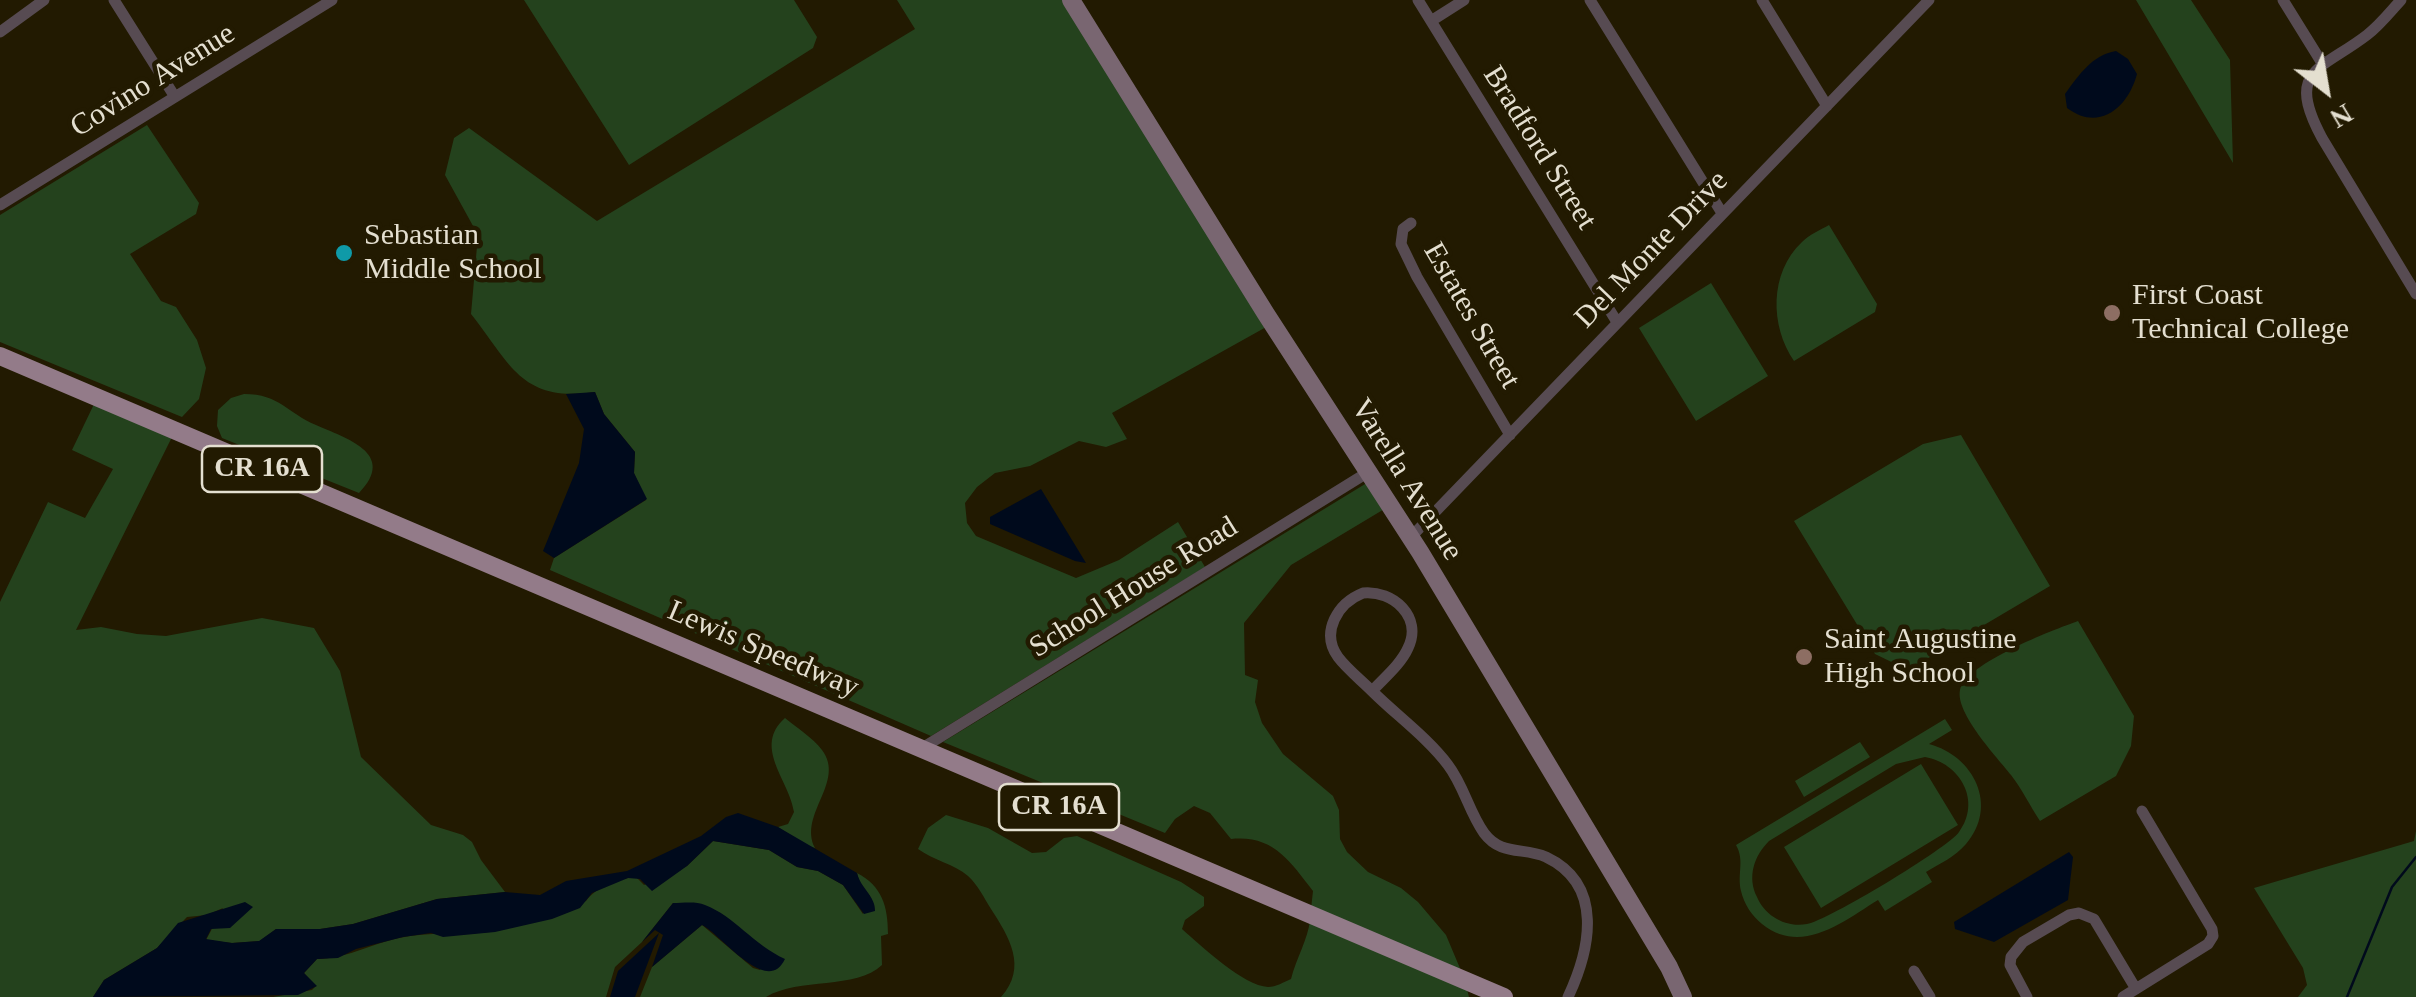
<!DOCTYPE html>
<style>
body{margin:0}
#map{position:relative;width:2416px;height:997px;overflow:hidden;background:#221a01;font-family:Georgia,serif}
canvas{display:block}
.north{position:absolute;left:2276px;top:40px;width:100px;height:100px;-webkit-text-stroke:8px #221a01;paint-order:stroke;rotate:149deg;font-size:28px;font-weight:700;line-height:40px;text-align:center;color:#e4dfd0}
.north::after{content:'';display:block;margin:auto;width:35px;height:45px;background:#e4dfd0;clip-path:polygon(50% 0,100% 100%,50% 72%,0 100%)}
</style>
<div id="map">
<canvas width="2416" height="997"></canvas>
<div class="north">N</div>
</div>
<script>
const ctx = document.querySelector('canvas').getContext('2d');
ctx.lineJoin = 'round';
function fill(path, color) { ctx.fillStyle = color; ctx.fill(path, 'evenodd'); }
function stroke(path, color, width, dash) { ctx.strokeStyle = color; ctx.lineWidth = width; ctx.lineCap = dash ? 'butt' : 'round'; ctx.setLineDash(dash || []); ctx.stroke(path); }
function label(font, color, halo, rows, align = 'center') {
  ctx.font = font + ' Georgia,serif'; ctx.lineWidth = 9; ctx.setLineDash([]); ctx.textBaseline = 'middle'; ctx.strokeStyle = halo; ctx.fillStyle = color; for (const [text, x, y, turn = 0] of rows) {
    ctx.save(); ctx.translate(x, y); ctx.rotate((+turn || 0) * Math.PI / 180); ctx.textAlign = isNaN(turn) ? turn : align; if (halo) ctx.strokeText(text, 0, 0); ctx.fillText(text, 0, 0); ctx.restore();
  }
}
const green = new Path2D(`
 M524,0H794L817,37L813,48L629,165Z
 M897,0H1065L1268,326L1112,413L1127,439L1106,447L1079,441L1030,466L995,473L977,487L965,503L967,523L976,536L1076,578L1119,560L1178,522L1205,567L931,736L550,570L554,558L646,500L634,473L635,452L604,414L595,392C521,403 510,363 471,314L478,235L445,175L454,138L469,128L597,221L915,29Z
 M2136,0H2191L2230,60L2233,163Z
 M147,125L199,203L196,214L130,254L161,301L176,307L197,340L206,368L199,399L182,417L0,342V215Z
 M1829,225L1877,304L1875,312L1794,361C1770,326 1769,273 1802,242C1809,235 1820,230 1829,225Z
 M1711,283L1768,376L1696,421L1639,328Z
 M244,394C280,394 287,413 316,425C345,438 398,453 359,493L222,438L217,426L218,410L231,398Z
 M95,402L172,437L76,630L101,627L137,634L166,636L262,618L314,628L340,671L361,757L431,825L463,835L472,842L481,860L505,892L437,899L353,924L320,929H276L260,941L232,943L206,940L223,908L207,915L187,917L157,948L104,980L93,997H0V602L48,502L85,518L113,469L72,450Z
 M1961,435L2050,586L1908,670L1875,654L1794,521L1923,444Z
 M1370,481L1386,508L1291,565L1244,623L1245,675L1258,680L1255,702L1262,723L1283,754L1333,796L1339,810L1340,839L1347,852L1368,872L1401,888L1418,902L1446,935L1462,973L1311,909L1313,891C1289,860 1273,835 1231,839L1210,813L1194,806L1175,819L1165,833L943,742Z
 M2078,621L2134,716L2131,746L2116,776L2040,821C2030,806 2022,789 2011,775C1997,757 1955,713 1960,690C1966,663 2053,630 2078,621Z
 M785,718C797,728 813,738 822,750C846,782 798,814 815,848L805,845L778,827L788,824L794,812C790,781 752,747 785,718Z
 M1945,719L1952,730L1929,744C1974,756 1999,806 1966,844C1955,857 1939,864 1926,872L1932,882L1885,911L1878,900C1844,921 1802,956 1762,924C1752,916 1744,904 1741,891C1737,873 1745,861 1736,845ZM1925,757C1960,763 1982,801 1959,832C1948,848 1827,921 1807,924C1786,928 1765,916 1757,897C1747,877 1754,856 1769,841L1896,764Z
 M1860,742L1870,757L1804,797L1795,781Z
 M1921,764L1958,825L1821,908L1784,847Z
 M946,815L988,828L1032,853L1046,852L1064,838L1077,836L1181,882L1204,897V906L1185,920L1182,929C1201,946 1244,986 1268,987C1276,987 1284,982 1291,979C1296,959 1308,939 1310,920L1466,986L1469,997H1001C1028,967 1009,937 991,909C984,898 978,885 968,876C954,864 933,860 918,849L928,828Z
 M2416,831V997H2298L2307,985L2303,968L2254,888L2414,841Z
 M713,841L769,850L797,867L818,871L843,885L863,914L870,896L860,884L857,873C882,886 888,906 888,934L881,936L882,965C856,990 799,977 766,997H640L652,967L702,925L753,968L760,970L771,953C731,927 726,902 673,903L642,942L615,967L606,997H273L312,990L316,986L304,973L317,959C345,959 371,944 399,938C429,931 458,936 490,932C522,927 556,911 586,901C596,887 619,878 636,877L644,885L687,866Z`);
const water = new Path2D(`
 M2116,51L2128,59L2137,74C2128,108 2099,132 2067,108L2065,94C2079,75 2092,55 2116,51Z
 M595,392L604,414L635,452L634,473L647,499L554,558L543,551L579,463L584,429L566,394Z
 M1041,489L1086,563L1075,561L990,524V517Z
 M738,813L778,827L857,873C860,887 876,897 875,911L864,914L843,885L818,871L797,867L769,850L713,841L687,866L652,891L640,879L628,878L592,893L580,908L552,919L495,932L443,937L431,933L403,937L356,949L338,958L317,959L304,973L317,986L298,995L93,997L104,980L157,948L178,923L245,902L253,907L230,928L211,929L206,939L232,943L259,941L276,929H320L353,924L437,899L505,892L540,895L566,881L627,871L701,836L726,817Z
 M2069,852L2073,857L2068,900L1994,942L1955,929L1954,922Z
 M673,903C683,903 696,901 705,905C734,916 754,945 785,959C767,997 722,935 702,925L652,967L663,935L655,930L642,942Z
 M659,933L635,997H610L618,971Z`);
const stream = new Path2D(`
 M2347,997L2392,887L2416,857`);
const street = new Path2D(`
 M114,0L175,97
 M1418,0L1617,322
 M1590,0L1722,213
 M1762,0L1827,106
 M2283,0L2322,63
 M2401,0C2390,12 2380,25 2367,35C2320,71 2285,69 2322,138L2416,294
 M1431,21L1464,0
 M0,32L44,0
 M0,205L332,0
 M1411,223L1403,229L1401,244L1417,277L1510,435
 M1411,537L1929,0
 M1363,593C1393,590 1423,617 1408,648C1401,664 1384,678 1372,691C1361,680 1347,669 1338,657C1320,632 1338,603 1363,593Z
 M1372,691C1396,715 1428,738 1448,765C1464,786 1469,812 1484,833C1501,856 1523,847 1546,857C1605,885 1590,950 1568,997
 M924,747L1370,471
 M1914,971L1930,997
 M2027,997L2010,965L2011,957L2023,942L2069,915L2079,913L2094,919L2136,989
 M2123,997L2208,944L2213,936L2212,929L2142,811`);
const secondary = new Path2D(`
 M1071,0L1266,314L1420,552L1669,967L1683,997`);
const primary = new Path2D(`
 M0,356L1504,997`);
const markers = [
 [344,253,10,"#0f9aa8"],
 [2112,313,10,"#8d6e63"],
 [1804,657,10,"#8d6e63"]
];
const shields = [
 [262,469,120],
 [1059,807,120]
];
const shieldNames = [
 ["CR 16A",262,469],
 ["CR 16A",1059,807]
];
const streetNames = [
 ["Covino Avenue",153,81,-32],
 ["Bradford Street",1539,148,58],
 ["Del Monte Drive",1652,250,-46],
 ["Estates Street",1471,316,60],
 ["Varella Avenue",1406,480,58],
 ["School House Road",1134,588,-32],
 ["Lewis Speedway",763,650,23]
];
const poiNames = [
 ["Sebastian",364,236],
 ["Middle School",364,270],
 ["First Coast",2132,296],
 ["Technical College",2132,330],
 ["Saint Augustine",1824,640],
 ["High School",1824,674]
];
fill(green, '#24421d');
fill(water, '#000a1c');
stroke(stream, '#000a1c', 2.5);
stroke(street, '#574b52', 11);
stroke(secondary, '#796671', 18);
stroke(primary, '#937b89', 18);
for (const [x, y, r, color] of markers) { const dot = new Path2D(); dot.arc(x, y, r, 0, 2 * Math.PI); ctx.fillStyle = color; ctx.fill(dot); stroke(dot, '#221a01', 4); }
for (const [x, y, w] of shields) { const box = new Path2D(); box.roundRect(x - w / 2, y - 23, w, 46, 8); ctx.fillStyle = '#221a01'; ctx.fill(box); stroke(box, '#e4dfd0', 2.5); }
label('bold 28px', '#e4dfd0', null, shieldNames);
label('30px', '#e4dfd0', '#221a01', streetNames);
label('30px', '#e4dfd0', '#221a01', poiNames, 'left');
</script>
